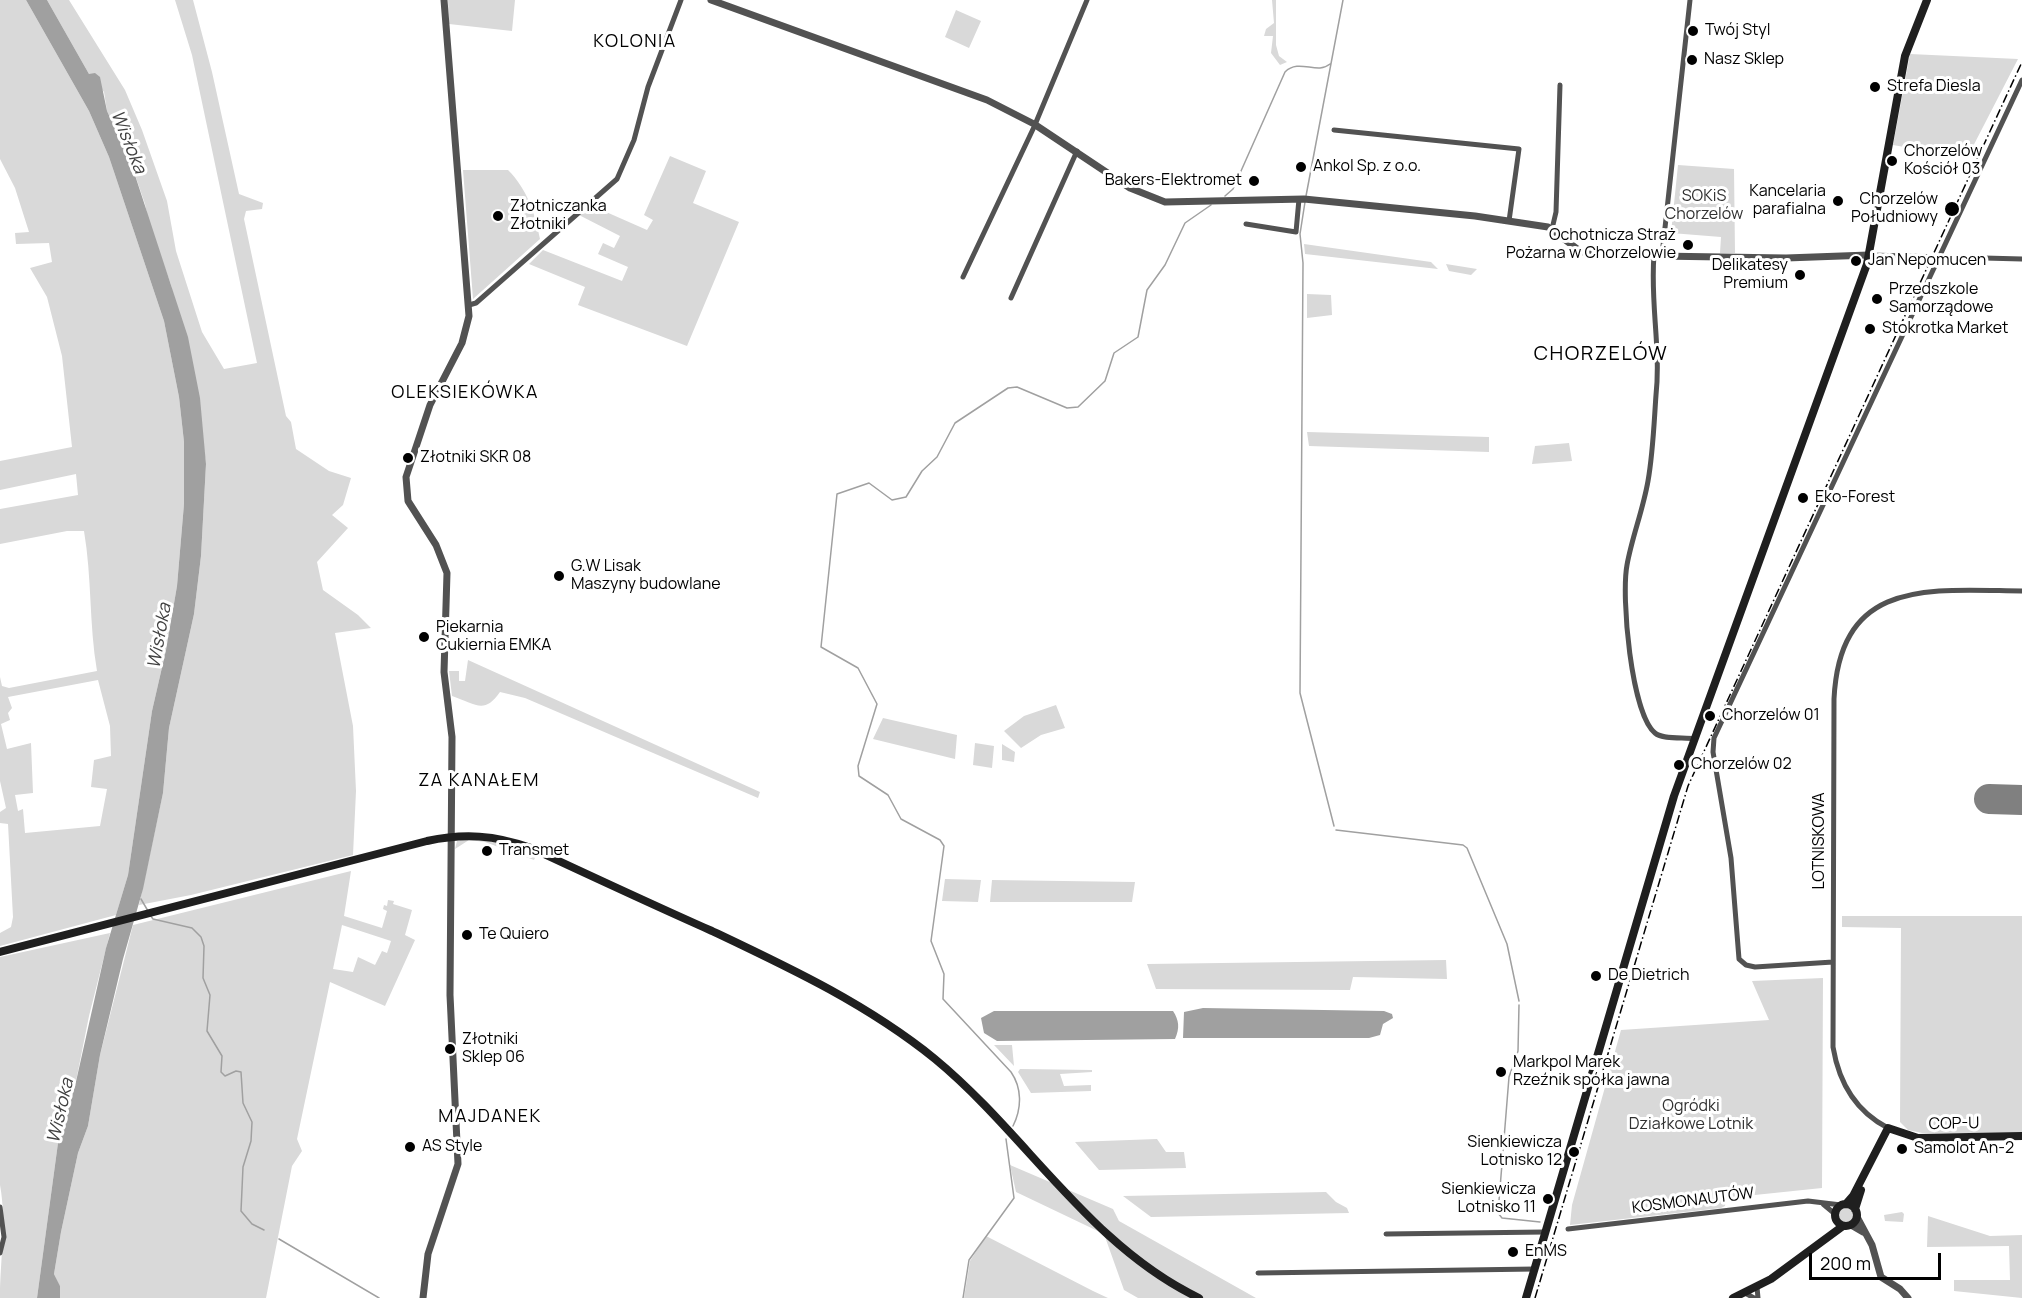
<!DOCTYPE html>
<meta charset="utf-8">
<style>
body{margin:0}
#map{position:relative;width:2022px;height:1298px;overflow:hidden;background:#fff;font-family:Manrope,sans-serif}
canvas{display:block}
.scale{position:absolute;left:1809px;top:1253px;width:132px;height:27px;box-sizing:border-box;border:3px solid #000;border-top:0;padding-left:8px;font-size:18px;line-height:21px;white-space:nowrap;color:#000;-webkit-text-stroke:4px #fff;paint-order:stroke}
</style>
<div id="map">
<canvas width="2022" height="1298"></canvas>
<div class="scale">200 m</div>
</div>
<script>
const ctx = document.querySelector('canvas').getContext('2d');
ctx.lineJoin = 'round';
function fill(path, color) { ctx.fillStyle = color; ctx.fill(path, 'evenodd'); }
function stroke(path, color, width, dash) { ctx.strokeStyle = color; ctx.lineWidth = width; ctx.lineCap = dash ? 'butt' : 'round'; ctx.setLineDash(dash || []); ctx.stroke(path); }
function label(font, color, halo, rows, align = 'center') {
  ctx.font = font + ' Manrope,sans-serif'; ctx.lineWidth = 6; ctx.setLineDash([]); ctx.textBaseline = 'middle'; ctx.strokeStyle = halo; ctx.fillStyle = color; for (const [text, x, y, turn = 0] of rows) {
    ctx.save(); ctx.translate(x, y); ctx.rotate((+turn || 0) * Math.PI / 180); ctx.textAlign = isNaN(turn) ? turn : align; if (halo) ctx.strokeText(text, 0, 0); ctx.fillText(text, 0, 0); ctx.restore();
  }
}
const green = new Path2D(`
 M0,0H26L89,111L109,157L164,321L179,397L184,442V504L177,586L166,650L152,711L128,875L116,915L0,946V933L11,927L13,917L8,824L0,823V812L6,808L0,781V677L2,686L9,688L97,671C89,624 92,578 84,531H67L0,544V509L78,495L76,474L0,490V461L72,447L62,356L47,297L30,268L52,262L49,243L16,244L15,233L29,232L15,188L0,159ZM98,680L110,726L111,756L94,760L91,787L107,789L100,826L25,833L23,809L18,811L15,795L33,793L31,743L7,749L1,724L10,720L8,713L12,708L8,697Z
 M47,0H69L125,90L142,130L167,201L176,251L202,332L224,369L257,363L192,55L175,0H193L212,72L239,194L263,203L262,209L246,211L244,219L286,416L291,422L296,449L329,471L351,478L343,505L332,515L348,528L317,562L323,590L358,615L371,628L335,633L353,726L356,791L353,855L191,895L139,905L163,793L169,728L194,614L201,556L206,464L202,434L171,285L149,223L145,204L131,163L107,111L104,92L89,74Z
 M448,0H515L512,31L449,24Z
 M1272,0H1276V45L1279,56L1287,62L1280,65L1271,53L1273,36H1264L1266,29L1274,23Z
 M956,10L981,21L969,48L945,37Z
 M1910,54L2018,59L1967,158L1893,145Z
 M670,156L706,171L693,203L739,222L687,346L578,305L585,287L529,264L543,250L622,281L628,267L598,254L603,243L614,248L620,236L577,214L588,204L647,230L653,220L644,215Z
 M1678,165L1734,169L1735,253H1720L1721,237L1671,233Z
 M463,170H508C527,189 535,213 540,239L473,299Z
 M1304,244L1431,262L1438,269L1305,254Z
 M1446,264L1477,269L1471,275L1449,271Z
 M1307,294L1331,295L1332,315L1307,318Z
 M1307,432L1489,437V452L1309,446Z
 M1569,443L1572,461L1532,464L1535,446Z
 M468,660L760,792L758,798L525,698L500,692C484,715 476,704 452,696L449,671H459V681H465Z
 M1056,705L1065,728L1041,735L1021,748L1004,731L1024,716Z
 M883,718L957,735L955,759L873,739Z
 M975,743L994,746L992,768L973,765Z
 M1002,744L1015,752L1014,762L1002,760Z
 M467,838C483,840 527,842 536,856L534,860L485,842L469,840L455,849L457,841Z
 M351,871L344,916L382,928L387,911L383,909L384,905L387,906L388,900L394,901L393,904L412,910L405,935L415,940L385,1006L330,982L297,1139L302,1151L292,1166L266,1298H60V1287L54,1274L61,1232L78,1153L88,1126L100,1055L133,925ZM342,925L391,941L387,953L382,951L375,965L358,957L353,972L333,969Z
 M945,879L981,880L978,902L942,901Z
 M992,880L1135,882L1132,902H990Z
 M1842,916H2022V1133H1922L1908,1130L1900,1122L1901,928L1842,927Z
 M110,933L89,1016L75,1086L58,1143L37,1298H0C0,1260 7,1223 0,1185V957Z
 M1446,960L1447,979L1353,977L1350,990L1156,989L1147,964Z
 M1823,978L1822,1188L1726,1198L1725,1206L1721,1208L1570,1225L1572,1205L1621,1030L1769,1020L1752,981Z
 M994,1045H1012L1014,1066Z
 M1020,1069L1092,1070V1072L1060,1074L1064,1086L1091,1085V1091L1031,1093L1018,1072Z
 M1157,1139L1166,1152H1184L1186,1168L1099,1170L1075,1142Z
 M1010,1165L1113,1209L1119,1221L1256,1298H1138L1124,1290L1104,1234L1016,1192Z
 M1326,1192L1336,1202L1347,1208L1349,1213L1151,1217L1123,1196Z
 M1838 1215a8 8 0 1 1 16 0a8 8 0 1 1-16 0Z
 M1902,1212L1904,1214L1903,1222L1885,1221L1884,1215Z
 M1928,1216L1990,1236L2022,1235V1298L1954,1291V1280H2010L2009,1246L1927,1247Z
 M986,1236L1093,1291L1108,1298H964L970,1261Z`);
const water = new Path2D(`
 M26,0H47L89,74L95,73L100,77L107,111L131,163L188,337L200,398L206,464L201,556L194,614L169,728L163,793L143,889L123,959L100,1055L88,1126L78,1153L61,1232L54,1274L60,1286V1298H37L58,1143L75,1086L106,948L128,875L152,711L166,650L177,586L184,504V442L179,397L164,321L109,157L89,111Z
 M1203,1008L1384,1011L1392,1014L1393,1018L1383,1024L1380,1035L1369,1038H1183L1184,1012Z
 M994,1011H1173C1179,1020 1180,1028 1175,1039L997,1041L984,1033L981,1018Z`);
const stream = new Path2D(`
 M1225,196L1233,189L1285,72C1299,58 1317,75 1330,64
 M1306,196L1343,0
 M1305,202L1300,234L1303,263L1300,693L1334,826
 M1336,830L1463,845L1467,848L1507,944L1519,1001
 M141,899L148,911
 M150,915L153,919L192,928L201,937L204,946L203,978L210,995L207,1031L222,1056L221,1072L225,1076L236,1071L241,1072L243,1103L252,1122L251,1141L243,1167L241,1211L252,1224L264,1230
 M1519,1005L1518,1051L1509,1077L1498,1213L1502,1218L1540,1222
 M1013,1126C1022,1108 1022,1088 1011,1072L943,999L944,974L931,941L944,846L940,840L901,819L888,795L859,776L858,766L877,704L858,668L821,647L837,494L869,483L892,500L906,497L922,471L937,457L955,423L1008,388L1017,387L1067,408L1078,407L1105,381L1114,353L1138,337L1147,290L1165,265L1185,223L1211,205
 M279,1239L379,1298
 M963,1298L969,1260L1014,1198L1006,1139`);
const runway = new Path2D(`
 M1989,799L2022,800`);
const minor = new Path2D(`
 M1334,130L1519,149L1509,221
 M1246,224L1296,232L1299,199
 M1552,229L1556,212L1560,85
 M1654,255C1650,302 1661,348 1656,395C1654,423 1653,453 1648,481C1643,510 1632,537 1627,565C1621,596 1631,713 1655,733C1663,740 1685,737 1695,739
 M1662,255L1690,0
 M1869,255L2022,259
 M963,277L1034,127L1087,0
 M1011,298L1077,151
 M469,305L476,303L617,179L634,140L648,87L681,0
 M1833,962L1755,967L1746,965L1739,959L1731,858L1713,752L1714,738L2022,80
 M1888,1128C1855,1111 1839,1083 1833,1047L1834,699C1840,577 1930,590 2022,591
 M1823,1204L1835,1214
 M0,1207L4,1237L0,1253
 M1568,1229L1808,1201L1841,1205
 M1386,1234L1545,1232
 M1258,1273L1535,1269
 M1757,1287L1758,1298
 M1745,1293L1754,1298`);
const tertiary = new Path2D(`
 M711,0L987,100L1034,124L1130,188L1165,202L1304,199L1475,216L1548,227L1580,251L1593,255L1786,258L1869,255
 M1857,1217L1872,1245L1881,1277L1900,1289L1908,1298
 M1851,1225L1863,1232
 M423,1298L428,1254L458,1164L450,995L452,737L444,672L447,573L436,545L408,501L406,477L430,405L462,343L469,316L444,0`);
const secondary = new Path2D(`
 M0,952L427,841C464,833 495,835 531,848C591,876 651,904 712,931C790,968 867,1004 935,1059C1026,1134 1090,1246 1199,1298
 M1835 1215a11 11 0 1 1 22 0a11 11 0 1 1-22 0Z
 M1846,1204L1853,1196L1888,1128L1918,1138L2022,1136
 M1855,1209L1861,1190
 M1526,1298L1674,796L1867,264L1905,56L1927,0
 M1733,1298L1771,1279L1843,1226`);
const rail = new Path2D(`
 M1535,1298L1688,786L2022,62`);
const markers = [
 [1693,31,6,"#000"],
 [1692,60,6,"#000"],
 [1875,87,6,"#000"],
 [1892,161,6,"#000"],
 [1301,167,6,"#000"],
 [1254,181,6,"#000"],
 [1838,201,6,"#000"],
 [1952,209,8,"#000"],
 [498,216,6,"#000"],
 [1688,245,6,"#000"],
 [1856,261,6,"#000"],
 [1800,275,6,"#000"],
 [1877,299,6,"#000"],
 [1870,329,6,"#000"],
 [408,458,6,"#000"],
 [1803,498,6,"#000"],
 [559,576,6,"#000"],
 [424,637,6,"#000"],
 [1710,716,6,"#000"],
 [1679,765,6,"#000"],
 [487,851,6,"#000"],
 [467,935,6,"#000"],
 [1596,976,6,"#000"],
 [450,1049,6,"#000"],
 [1501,1072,6,"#000"],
 [410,1147,6,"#000"],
 [1902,1149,6,"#000"],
 [1574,1152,6,"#000"],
 [1548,1199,6,"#000"],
 [1513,1252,6,"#000"]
];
const poiNames = [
 ["Twój Styl",1705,31],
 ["Nasz Sklep",1704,60],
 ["Strefa Diesla",1887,87],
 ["Chorzelów",1904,152],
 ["Kościół 03",1904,170],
 ["Ankol Sp. z o.o.",1313,167],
 ["Bakers-Elektromet",1242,181,"right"],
 ["Kancelaria",1826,192,"right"],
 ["parafialna",1826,210,"right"],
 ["Chorzelów",1938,200,"right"],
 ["Południowy",1938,218,"right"],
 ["Złotniczanka",510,207],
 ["Złotniki",510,225],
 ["Ochotnicza Straż",1676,236,"right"],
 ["Pożarna w Chorzelowie",1676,254,"right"],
 ["Jan Nepomucen",1868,261],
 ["Delikatesy",1788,266,"right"],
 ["Premium",1788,284,"right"],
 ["Przedszkole",1889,290],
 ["Samorządowe",1889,308],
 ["Stokrotka Market",1882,329],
 ["Złotniki SKR 08",420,458],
 ["Eko-Forest",1815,498],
 ["G.W Lisak",571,567],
 ["Maszyny budowlane",571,585],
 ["Piekarnia",436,628],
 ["Cukiernia EMKA",436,646],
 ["Chorzelów 01",1722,716],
 ["Chorzelów 02",1691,765],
 ["Transmet",499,851],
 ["Te Quiero",479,935],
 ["De Dietrich",1608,976],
 ["Złotniki",462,1040],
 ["Sklep 06",462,1058],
 ["Markpol Marek",1513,1063],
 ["Rzeźnik spółka jawna",1513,1081],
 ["Sienkiewicza",1562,1143,"right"],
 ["Lotnisko 12",1562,1161,"right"],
 ["AS Style",422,1147],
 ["Samolot An-2",1914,1149],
 ["Sienkiewicza",1536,1190,"right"],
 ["Lotnisko 11",1536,1208,"right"],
 ["EnMS",1525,1252]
];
const parkNames = [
 ["SOKiS",1704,197],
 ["Chorzelów",1704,215],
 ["Ogródki",1691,1107],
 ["Działkowe Lotnik",1691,1125]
];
const streetNames = [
 ["LOTNISKOWA",1820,841,-90],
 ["COP-U",1954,1124,-1],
 ["KOSMONAUTÓW",1693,1201,-7]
];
const neighbourhoodNames = [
 ["KOLONIA",635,42],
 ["OLEKSIEKÓWKA",465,393],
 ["ZA KANAŁEM",479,781],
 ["MAJDANEK",490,1117]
];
const waterNames = [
 ["Wisłoka",128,142,68],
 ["Wisłoka",160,636,-80],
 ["Wisłoka",61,1111,-77]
];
const quarterNames = [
 ["CHORZELÓW",1601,354]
];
fill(green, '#d9d9d9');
fill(water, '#a0a0a0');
stroke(stream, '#a0a0a0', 1.5);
stroke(runway, '#808080', 30);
stroke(minor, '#525252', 5);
stroke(tertiary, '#525252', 7);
stroke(secondary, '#1f1f1f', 8);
stroke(rail, '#000', 1.5, [9, 3, 1.5, 3]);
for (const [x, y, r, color] of markers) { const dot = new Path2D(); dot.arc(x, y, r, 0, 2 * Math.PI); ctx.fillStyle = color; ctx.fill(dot); stroke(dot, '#fff', 2); }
label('16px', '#000', '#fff', poiNames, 'left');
label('16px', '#303030', '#fff', parkNames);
label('16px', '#000', '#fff', streetNames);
ctx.letterSpacing = '1.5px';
label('18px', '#000', '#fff', neighbourhoodNames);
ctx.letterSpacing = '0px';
label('italic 18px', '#414141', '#fff', waterNames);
ctx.letterSpacing = '1.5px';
label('20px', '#000', '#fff', quarterNames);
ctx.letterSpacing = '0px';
</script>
